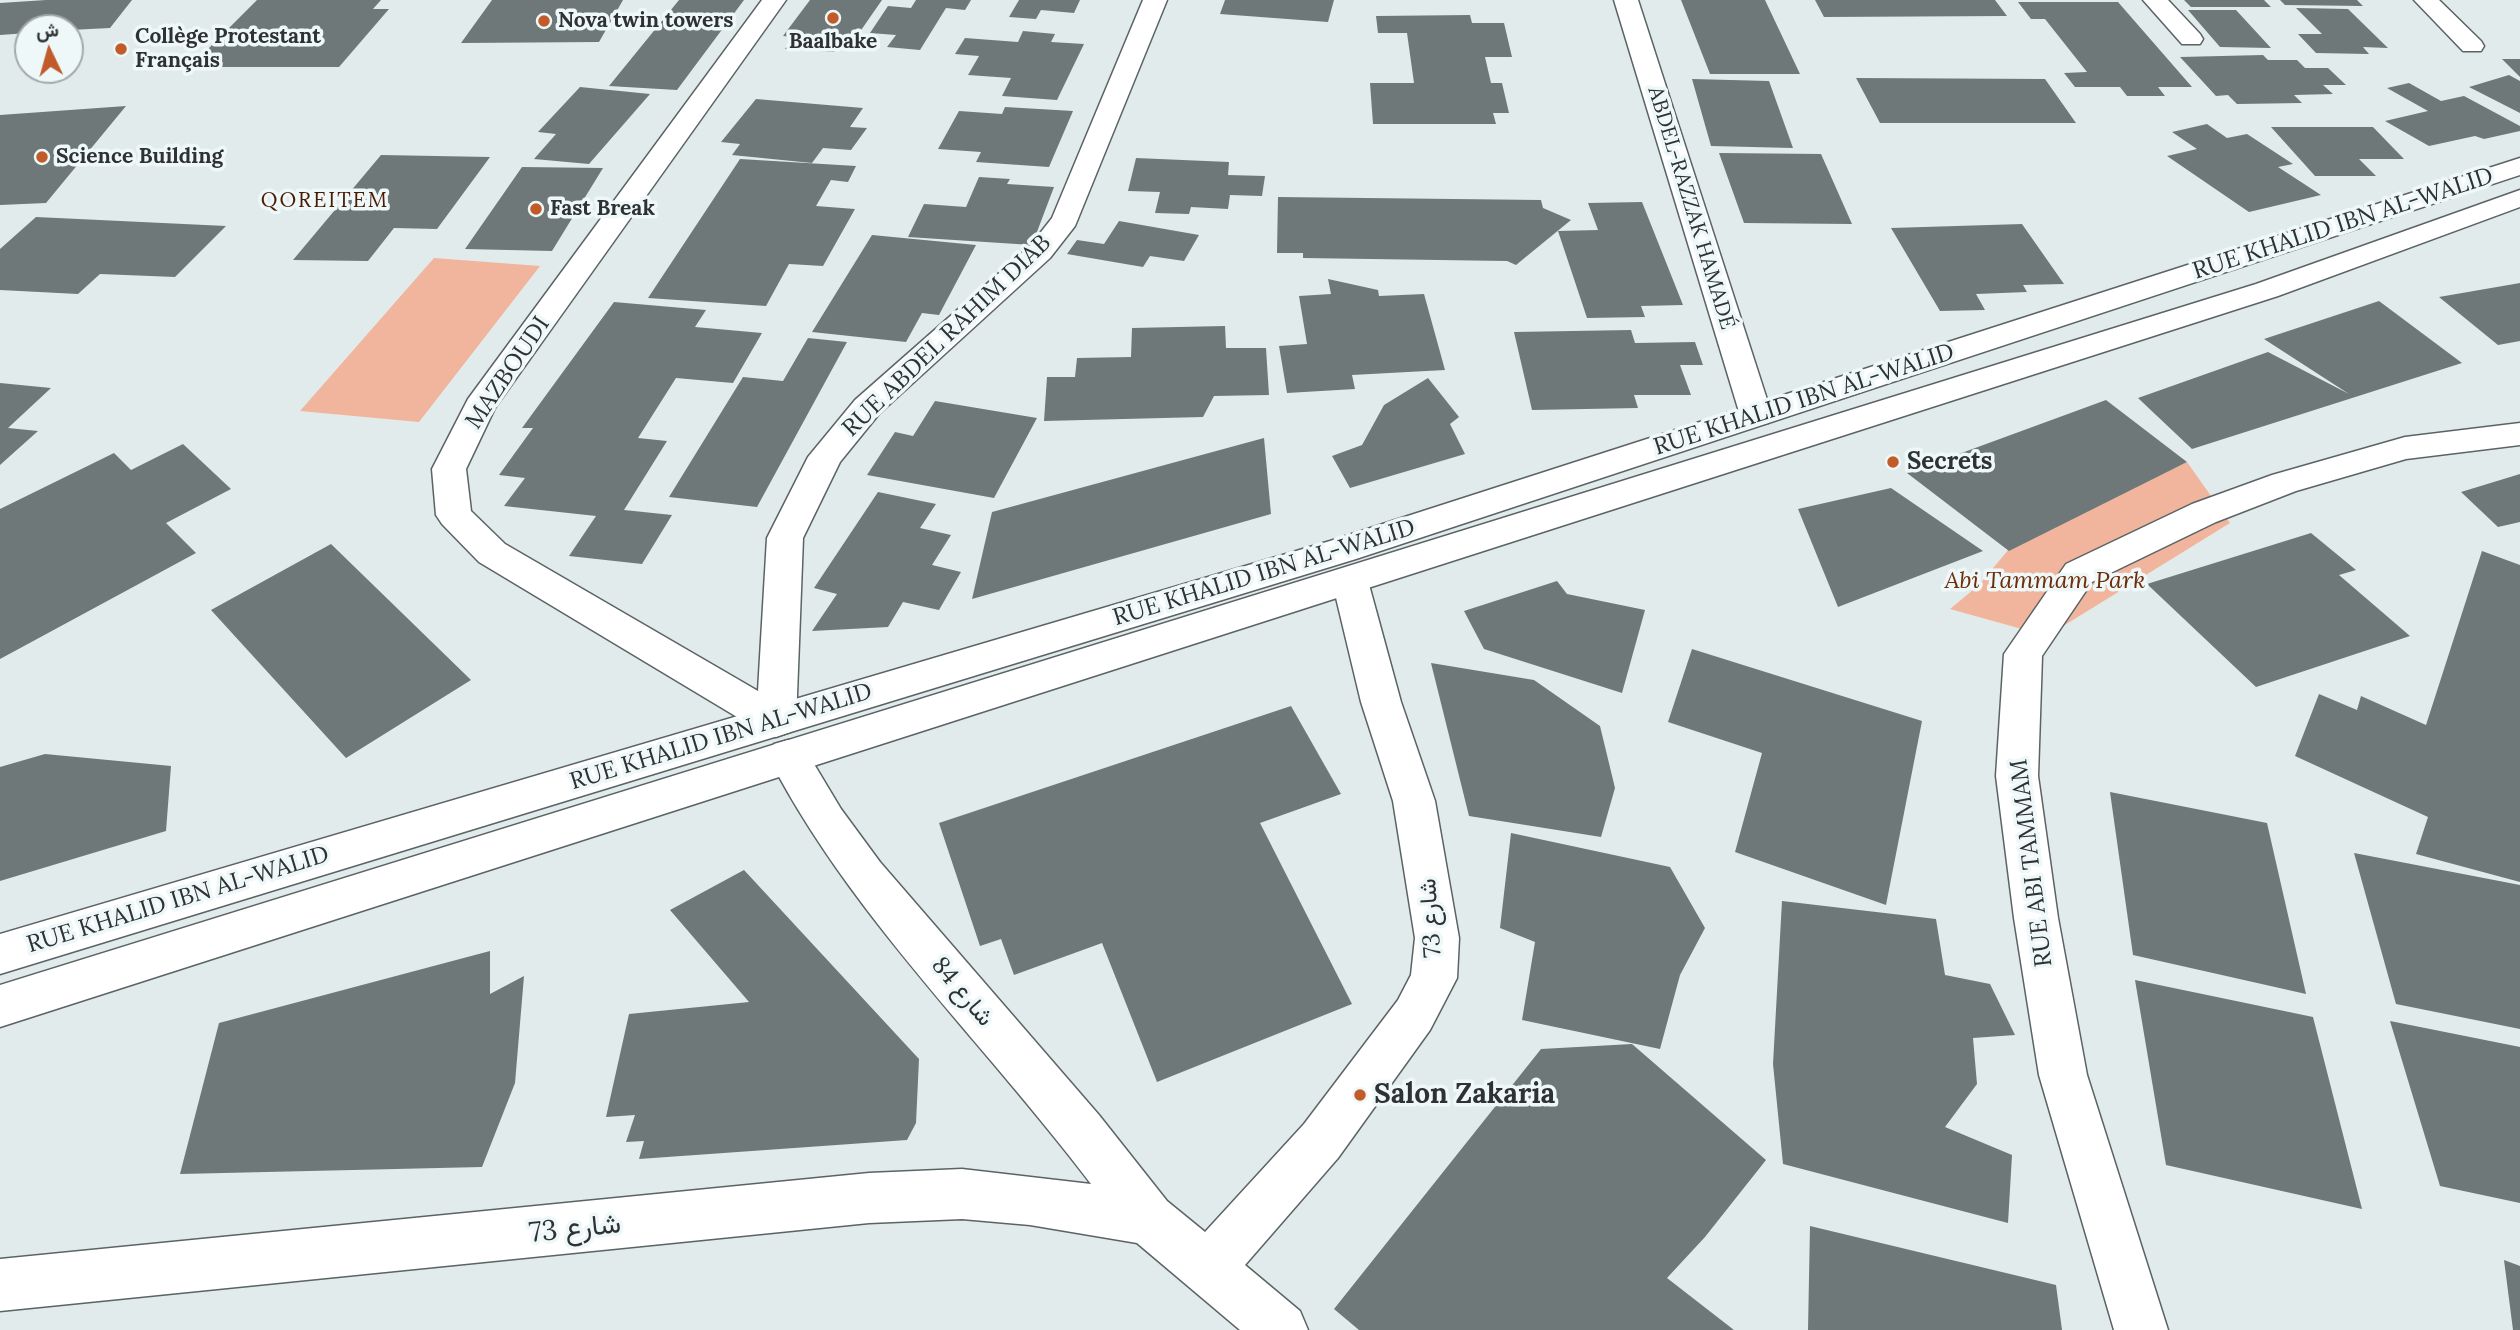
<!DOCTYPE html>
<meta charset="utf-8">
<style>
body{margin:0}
#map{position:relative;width:2520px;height:1330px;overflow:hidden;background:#e1ebeb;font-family:Lora,Vazirmatn,serif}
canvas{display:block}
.north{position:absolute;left:14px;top:14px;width:70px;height:70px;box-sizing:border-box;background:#eff8f9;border:2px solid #a2a9aa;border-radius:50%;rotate:355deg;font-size:19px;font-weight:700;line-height:28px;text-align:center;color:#2f3233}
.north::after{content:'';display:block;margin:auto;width:24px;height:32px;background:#c15c2a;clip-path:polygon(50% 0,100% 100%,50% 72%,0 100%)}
</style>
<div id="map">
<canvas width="2520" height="1330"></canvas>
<div class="north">ش</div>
</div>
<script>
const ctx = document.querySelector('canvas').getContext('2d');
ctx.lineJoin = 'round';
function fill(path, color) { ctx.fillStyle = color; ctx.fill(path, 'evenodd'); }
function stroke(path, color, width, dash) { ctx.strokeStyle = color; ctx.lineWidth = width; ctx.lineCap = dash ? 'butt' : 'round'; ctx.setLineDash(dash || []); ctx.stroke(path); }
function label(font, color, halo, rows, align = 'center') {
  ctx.font = font + ' Lora,Vazirmatn,serif'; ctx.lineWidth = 7; ctx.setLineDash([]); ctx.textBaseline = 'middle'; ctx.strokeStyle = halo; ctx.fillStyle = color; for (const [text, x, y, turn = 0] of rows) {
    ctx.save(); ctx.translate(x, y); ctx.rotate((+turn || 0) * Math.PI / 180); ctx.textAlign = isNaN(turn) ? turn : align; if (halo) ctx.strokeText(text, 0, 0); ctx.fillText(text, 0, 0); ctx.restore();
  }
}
const green = new Path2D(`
 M434,258L540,266L419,422L300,411Z
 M2187,462L2230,523L2047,636L1950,609L1979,585L2014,543Z`);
const building = new Path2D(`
 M46,0H132L110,28L70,30V28H28V33L0,35V3Z
 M257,0H381L373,9H389L339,67H190Z
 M492,0H623L599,42L461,43Z
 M679,0H744L677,90L609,86Z
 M810,0H882L857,36L846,35L834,52L785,49L794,37L783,36Z
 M916,0H971L965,10L946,8L920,50L887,47L896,35L870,33L888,6L911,8Z
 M1019,0H1080L1074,13L1041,10L1036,19L1009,17Z
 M1225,0H1334L1328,22L1220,14Z
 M1681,0H1765L1800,74H1710Z
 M1815,0H1995L2007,16L1824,17Z
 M2184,0H2264L2271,7H2191Z
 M2280,0H2357L2363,6L2285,5Z
 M2018,2H2118L2192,87H2158L2165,96H2127L2120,87H2075L2064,73L2087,72L2045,19H2031Z
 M2296,8L2348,9L2388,48L2363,47L2369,54L2316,53L2298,34H2322Z
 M2188,10H2236L2271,48L2220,47Z
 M1470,15L1472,23H1504L1512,57H1485L1491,83H1502L1509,113H1493L1496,124H1373L1370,83H1414L1407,33H1378L1376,16Z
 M1023,31L1055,34L1051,42L1084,44L1057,100L1002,96L1011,78L968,75L979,56L955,54L965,38L1018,42Z
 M2263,55L2268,60H2297L2305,68H2328L2346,85H2323L2333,94L2294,95L2302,103L2237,104L2228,95L2216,96L2180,57Z
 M2502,59H2520V77Z
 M2509,75L2520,81V113L2469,87Z
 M1856,78L2045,79L2076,123H1880Z
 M1692,79L1769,81L1793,148L1711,146Z
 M2409,83L2441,101L2464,96L2520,126V131L2484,139L2475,136L2429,146L2385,121L2428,111L2387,88Z
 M580,87L650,94L589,164L534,159L556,134L538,132Z
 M756,99L863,108L850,127L867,128L851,150L823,148L812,163L732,155L740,144L721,142Z
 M126,106L46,203L0,205V115Z
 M1005,107L1073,111L1049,167L976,162L981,152L938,149L959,111L1002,114Z
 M2207,124L2227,138L2247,134L2293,164L2278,167L2321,195L2249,212L2167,156L2197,149L2172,132Z
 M2271,127H2373L2404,159H2359L2376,176H2315Z
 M1719,153L1821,154L1852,224L1744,223Z
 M381,155L490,157L437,229L394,228L368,261L293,260Z
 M1136,158L1229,162L1228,175L1265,176L1262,196L1230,195L1228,209L1191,207L1189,214L1155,213L1160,192L1128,191Z
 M740,159L856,166L848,182L831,180L816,206L855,209L823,266L789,264L766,306L648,298Z
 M522,167L603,168L552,251L465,249Z
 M979,177L1010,179L1007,184L1054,187L1032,245L908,237L924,204L966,207Z
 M1278,197L1541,200L1543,208L1571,220L1516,265L1507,261L1303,258V253H1277Z
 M1642,202L1683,305L1641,306L1645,317L1587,318L1558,231L1598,230L1588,203Z
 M36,217L226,226L175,277L100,274L78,294L0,290V249Z
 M1119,221L1199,235L1184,261L1150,256L1143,267L1067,254L1077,240L1104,244Z
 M2022,224L2064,284L2023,285L2027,292L1976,294L1985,310L1940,311L1891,228Z
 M872,235L976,245L939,315L922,313L906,342L812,332Z
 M1328,279L1378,290L1379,296L1424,294L1445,370L1352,375L1355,389L1287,393L1279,346L1307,344L1299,296L1331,294Z
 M2520,283V341L2498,345L2439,297Z
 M2379,301L2462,363L2192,449L2138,398L2268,352L2349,394L2264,339Z
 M614,302L706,310L695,327L762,333L733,383L676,378L638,438L667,441L624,510L672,515L642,564L569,556L596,516L504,506L525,478L499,475L533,428H522Z
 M1225,326L1226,348H1266L1269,395L1214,396L1203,417L1044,421L1047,377H1075L1077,358L1131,357L1132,328Z
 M1631,330L1635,343L1695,342L1703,365H1680L1691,395H1634L1638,408L1532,410L1514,332Z
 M808,338L847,342L757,507L669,497L743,377L783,381Z
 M1428,378L1459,417L1450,424L1465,454L1350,488L1332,456L1362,445L1384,405Z
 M0,383L51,388L8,428L38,431L0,465Z
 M2106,400L2187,462L2009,551L1907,473Z
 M935,401L1037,418L994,498L867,475L895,432L913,436Z
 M1264,438L1271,514L972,599L992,512Z
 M183,444L231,489L166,523L196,553L0,659V509L114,453L131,470Z
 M2520,474V522L2498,527L2461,492Z
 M1891,488L1983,551L1838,607L1798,509Z
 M878,492L936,504L920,528L951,535L932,565L961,572L939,610L903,602L888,627L812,631L837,594L814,588Z
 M2311,533L2356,570L2339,575L2410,636L2256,687L2147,584Z
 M331,544L471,680L346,758L211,610Z
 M2482,551L2520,565V882L2416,854L2428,817L2295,756L2319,694L2357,710L2361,696L2426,725Z
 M1557,581L1567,594L1645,610L1622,693L1484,649L1464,611Z
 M1692,649L1922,721L1886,905L1735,852L1762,753L1668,722Z
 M1431,663L1534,680L1600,726L1615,788L1601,837L1469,816Z
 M1291,706L1341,794L1260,823L1352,1004L1157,1082L1102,943L1014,975L1001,939L980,946L939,823Z
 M45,754L171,766L166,831L0,881V767Z
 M2110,792L2267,823L2306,994L2133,955Z
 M1511,833L1670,867L1705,928L1680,975L1660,1049L1522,1020L1535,942L1500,928Z
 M2354,853L2520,885V1029L2396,1004Z
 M744,870L919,1059L916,1123L907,1140L639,1159L644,1141L626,1142L635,1115L606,1117L629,1014L749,1002L670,910Z
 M1782,901L1936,919L1945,975L1990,984L2015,1035L1973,1038L1977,1084L1945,1127L2012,1155L2008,1223L1783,1164L1773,1064Z
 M490,951V994L524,976L515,1083L482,1167L180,1174L219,1023Z
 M2135,980L2313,1017L2362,1209L2166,1165Z
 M2390,1021L2520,1047V1203L2440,1186Z
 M1632,1044L1766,1160L1705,1237L1667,1278L1734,1330H1359L1334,1309L1541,1049Z
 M1810,1226L2056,1285L2062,1330H1808Z
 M2504,1260L2520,1266V1330H2513Z`);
const pedestrian = new Path2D(`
 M2143,0H2168L2200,34L2203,39L2200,44H2182Z
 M2414,0H2439L2481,41L2484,46L2481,51H2463Z`);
const minor = new Path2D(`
 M762,0H786L495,408L466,469L471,511L505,544L758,691L767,538L808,457L855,400L1030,246L1052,218L1143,0H1167L1075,226L1050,258L879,414L840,462L803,538L796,721L790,732L776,737L762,732L479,562L442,524L436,515L432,469L468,399Z
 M2520,423V445L2406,459L2296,491L2216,522L2092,582L2042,656L2038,776L2058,918L2087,1075L2168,1330H2114L2039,1075L2014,918L1996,776L2004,654L2066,564L2192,504L2272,475L2405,437Z
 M1350,568L1363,572L1368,581L1401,702L1435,801L1459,938L1457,978L1430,1030L1338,1158L1245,1265L1300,1311L1308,1330H1240L1137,1243L1030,1225L962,1219L869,1223L0,1311V1259L869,1173L962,1169L1091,1184C984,1042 850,916 768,756L774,744L788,740L802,744L841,809L880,862L1099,1115L1167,1201L1205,1232L1304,1124L1398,1000L1411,975L1415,938L1393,801L1361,702L1332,581L1337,572Z`);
const tertiary = new Path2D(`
 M1614,0H1638L1772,415L1768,423L1756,426L1744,423L1740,415Z`);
const secondary = new Path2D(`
 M2520,158V175L1356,559L0,974V934L1330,541Z
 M2520,190V207L2278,296L0,1027V985L2256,284Z`);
const markers = [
 [833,18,7,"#c15c2a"],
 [544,21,7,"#c15c2a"],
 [121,49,7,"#c15c2a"],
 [42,157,7,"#c15c2a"],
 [536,209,7,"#c15c2a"],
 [1893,462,7,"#c15c2a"],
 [1360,1095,7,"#c15c2a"]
];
const farPoinames = [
 ["Nova twin towers",558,21],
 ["Collège Protestant",135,37],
 ["Français",135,61],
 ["Baalbake",833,42,"center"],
 ["Science Building",56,157],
 ["Fast Break",550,209]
];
const farNeighbourhoodnames = [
 ["QOREITEM",325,201]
];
const farStreetnames = [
 ["ABDEL-RAZZAK HAMADÉ",1691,208,73]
];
const streetNames = [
 ["RUE KHALID IBN AL-WALID",2343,224,-18],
 ["RUE ABDEL RAHIM DIAB",947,336,-44],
 ["MAZBOUDI",508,373,-56],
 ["RUE KHALID IBN AL-WALID",1804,400,-18],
 ["RUE KHALID IBN AL-WALID",1264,573,-17],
 ["RUE KHALID IBN AL-WALID",721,737,-17],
 ["RUE ABI TAMMAM",2032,863,-97],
 ["RUE KHALID IBN AL-WALID",178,900,-17],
 ["شارع 73",1431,918,-94],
 ["شارع 84",962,992,50]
];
const poiNames = [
 ["Secrets",1907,462]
];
const parkNames = [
 ["Abi Tammam Park",2045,581]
];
const nearPoinames = [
 ["Salon Zakaria",1374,1095]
];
const nearStreetnames = [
 ["شارع 73",575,1229,-6]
];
fill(green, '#f0b59c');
fill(building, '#6f7878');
stroke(pedestrian, '#5b6364', 3);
stroke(minor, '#5b6364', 3);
stroke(tertiary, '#5b6364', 3);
stroke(secondary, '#5b6364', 3);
fill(pedestrian, '#fff');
fill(minor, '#fff');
fill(tertiary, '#fff');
fill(secondary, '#fff');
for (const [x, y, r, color] of markers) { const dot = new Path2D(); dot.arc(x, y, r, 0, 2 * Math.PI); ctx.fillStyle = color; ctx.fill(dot); stroke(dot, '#eff8f9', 2.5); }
label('bold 21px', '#2f3233', '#eff8f9', farPoinames, 'left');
ctx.letterSpacing = '2px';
label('21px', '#4a1a02', '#eff8f9', farNeighbourhoodnames);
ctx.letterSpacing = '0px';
label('21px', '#2f3233', '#eff8f9', farStreetnames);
label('24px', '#2f3233', '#eff8f9', streetNames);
label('bold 24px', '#2f3233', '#eff8f9', poiNames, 'left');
label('italic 24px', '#6e2c09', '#eff8f9', parkNames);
label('bold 28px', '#2f3233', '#eff8f9', nearPoinames, 'left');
label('28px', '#2f3233', '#eff8f9', nearStreetnames);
</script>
